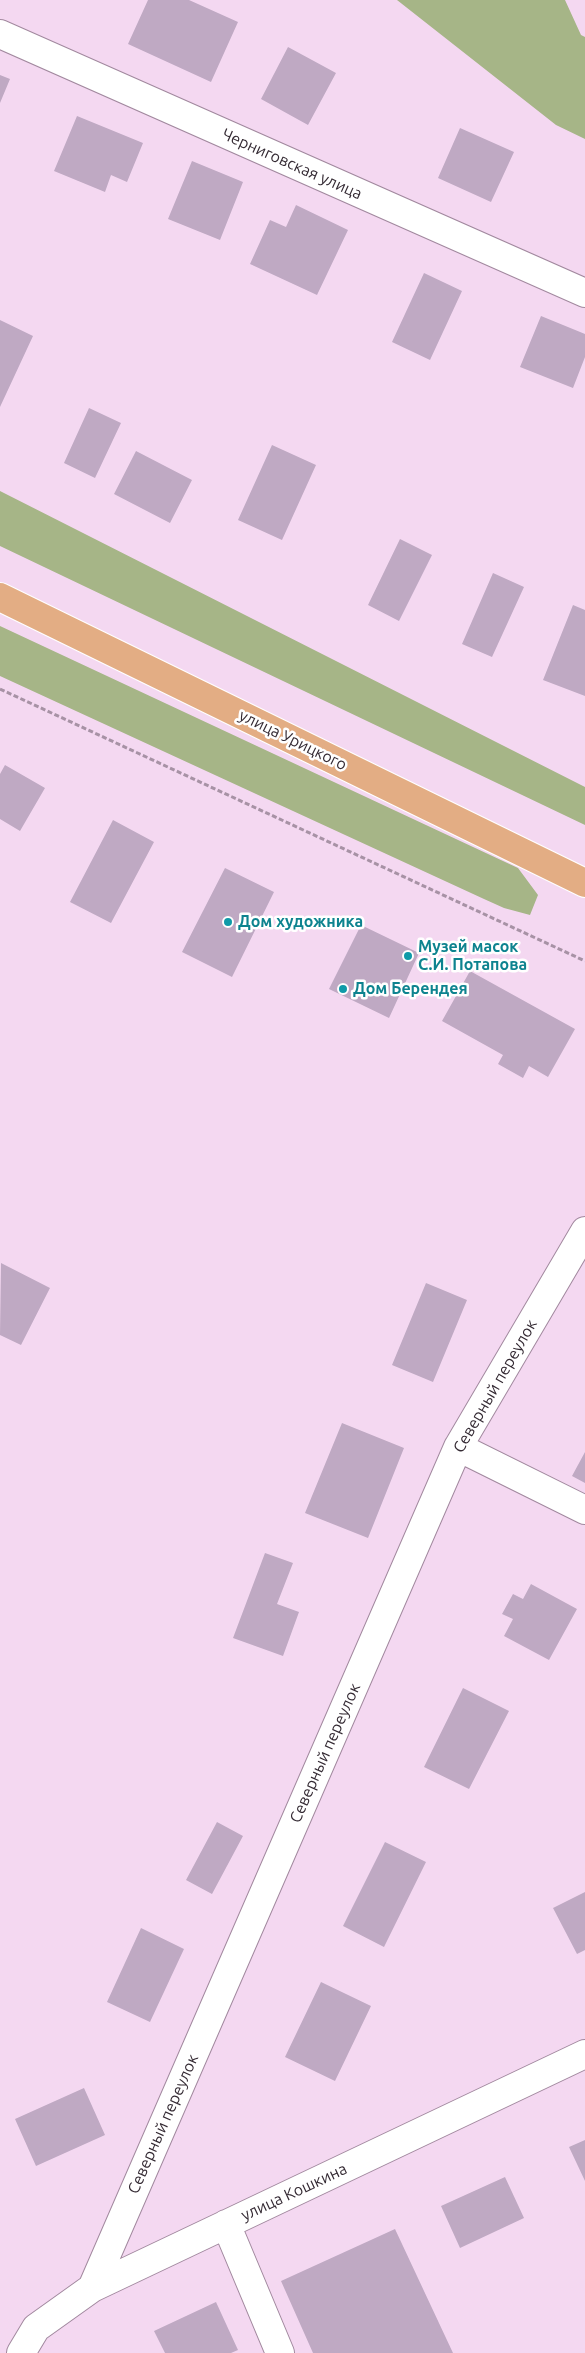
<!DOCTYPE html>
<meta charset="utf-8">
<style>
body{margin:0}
canvas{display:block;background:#f4d8f1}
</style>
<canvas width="585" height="2353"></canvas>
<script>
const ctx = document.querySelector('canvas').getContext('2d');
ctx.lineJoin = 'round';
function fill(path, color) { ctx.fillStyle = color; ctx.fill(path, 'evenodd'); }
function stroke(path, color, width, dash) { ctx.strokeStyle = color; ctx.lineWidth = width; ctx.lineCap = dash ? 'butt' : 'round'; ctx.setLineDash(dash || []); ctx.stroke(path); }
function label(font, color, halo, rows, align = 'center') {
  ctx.font = font + ' Ubuntu,sans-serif'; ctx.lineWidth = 5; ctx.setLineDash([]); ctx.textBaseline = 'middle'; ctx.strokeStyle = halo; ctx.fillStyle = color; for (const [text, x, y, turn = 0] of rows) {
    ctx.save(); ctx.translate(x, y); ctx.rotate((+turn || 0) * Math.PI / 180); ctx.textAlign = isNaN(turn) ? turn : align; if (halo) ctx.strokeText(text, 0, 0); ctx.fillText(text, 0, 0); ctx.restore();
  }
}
const forest = new Path2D(`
 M397,0H565L581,35L585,37V139L556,125Z
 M0,491L585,787V825L0,546Z
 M0,626L518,868L538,895L530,915L504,908L484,899L0,676Z`);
const building = new Path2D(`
 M148,0H189L238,22L211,82L128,44Z
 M288,47L336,73L308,125L261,99Z
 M0,75L10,79L0,103Z
 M77,116L143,143L127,182L111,175L105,192L54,171Z
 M460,128L514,152L491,202L438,178Z
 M192,161L243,182L220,240L168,219Z
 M296,205L348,230L317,295L250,264L270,220L286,227Z
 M424,273L462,291L430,360L392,342Z
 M541,316L585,334V357L573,388L520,367Z
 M0,320L33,336L0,407Z
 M89,408L121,423L95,478L64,463Z
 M272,445L316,465L282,540L238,520Z
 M136,451L192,480L170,523L114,494Z
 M400,539L432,555L399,621L368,605Z
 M493,573L524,587L492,657L462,644Z
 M573,605L585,610V696L543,680Z
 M5,765L45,788L20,831L0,819V774Z
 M113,820L154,842L111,923L70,902Z
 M225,868L274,892L232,977L182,952Z
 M361,925L419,953L389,1018L329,989Z
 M470,971L575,1029L548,1077L529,1066L523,1078L498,1064L503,1055L442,1021Z
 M1,1263L50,1288L21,1345L0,1335Z
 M426,1283L467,1300L433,1382L392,1365Z
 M342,1423L404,1448L368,1538L305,1513Z
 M585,1452V1483L572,1476Z
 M265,1553L293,1563L277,1604L299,1612L283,1656L233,1638Z
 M531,1584L577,1609L549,1660L504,1636L513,1619L502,1614L513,1594L523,1599Z
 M463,1688L509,1711L469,1789L424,1767Z
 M217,1822L243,1836L212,1894L186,1880Z
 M385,1842L426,1862L384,1947L343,1926Z
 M585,1892V1950L577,1954L553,1908Z
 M141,1928L184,1949L150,2022L107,2002Z
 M321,1982L371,2006L335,2081L285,2057Z
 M84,2088L105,2135L36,2166L15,2119Z
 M585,2140V2181L569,2147Z
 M505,2177L524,2218L460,2248L441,2206Z
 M395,2229L453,2353H313L281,2281Z
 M216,2302L238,2350L231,2353H165L154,2331Z`);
const path = new Path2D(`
 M0,689L585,961`);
const minor = new Path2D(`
 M0,34L585,293
 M458,1447L585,1510
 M226,2224L280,2353
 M92,2288L458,1447L585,1231
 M21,2353L36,2328L92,2288L585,2054`);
const major = new Path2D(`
 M0,597L585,883`);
const markers = [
 [228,922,5,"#0f9aa8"],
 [408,956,5,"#0f9aa8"],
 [343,989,5,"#0f9aa8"]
];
const streetNames = [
 ["Черниговская улица",292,164,24],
 ["улица Урицкого",293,740,26],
 ["Северный переулок",495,1386,-60],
 ["Северный переулок",325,1753,-66],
 ["Северный переулок",163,2124,-66],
 ["улица Кошкина",294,2192,-25]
];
const cultureNames = [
 ["Дом художника",238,922],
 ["Музей масок",418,947],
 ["С.И. Потапова",418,965],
 ["Дом Берендея",353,989]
];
fill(forest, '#a6b587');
fill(building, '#bfa9c3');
stroke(minor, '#a2899f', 30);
stroke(major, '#fff', 30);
stroke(path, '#a792a5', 3, [5, 2.5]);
stroke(minor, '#fff', 28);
stroke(major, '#e3ad84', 28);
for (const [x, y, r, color] of markers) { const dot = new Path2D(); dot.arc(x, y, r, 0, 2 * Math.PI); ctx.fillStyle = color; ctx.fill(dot); stroke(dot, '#fff', 2); }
label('16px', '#342a33', '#fff', streetNames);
label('bold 16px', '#0d838f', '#fff', cultureNames, 'left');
</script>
